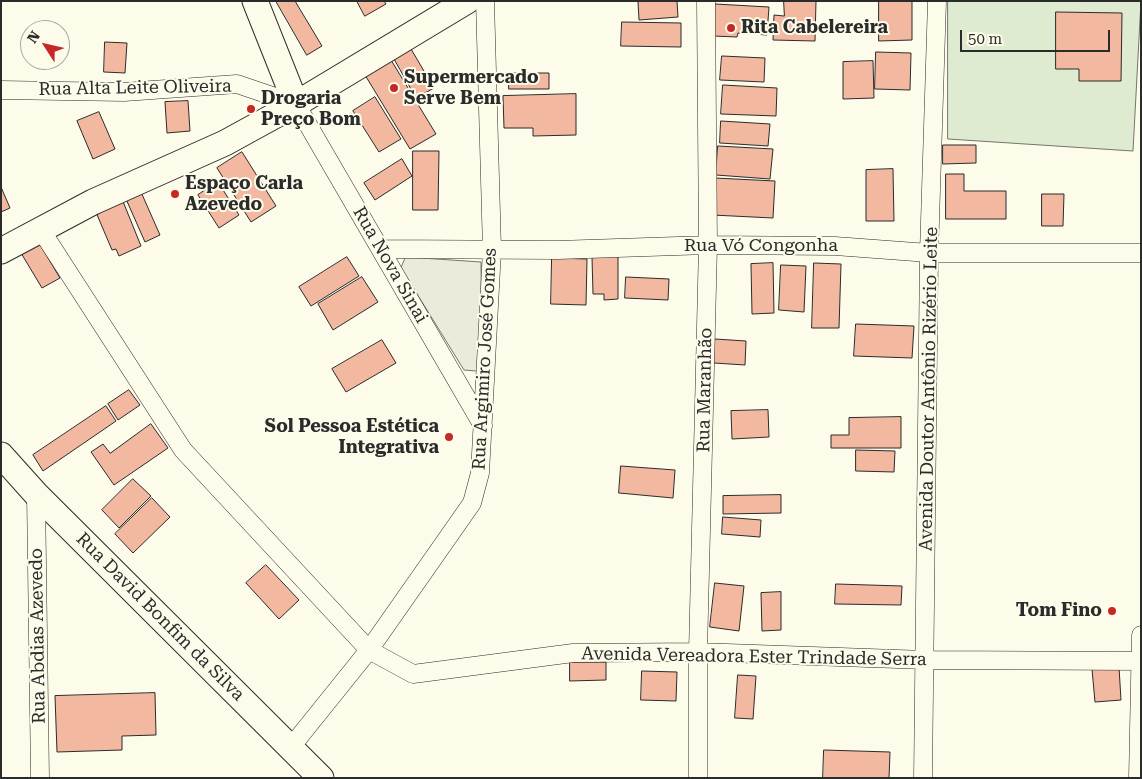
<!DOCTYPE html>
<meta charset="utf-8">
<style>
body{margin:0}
#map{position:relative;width:1142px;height:779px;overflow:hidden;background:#fdfbea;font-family:"Roboto Serif",serif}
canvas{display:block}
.frame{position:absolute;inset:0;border:2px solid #2b2b2b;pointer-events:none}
.north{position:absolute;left:20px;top:20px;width:50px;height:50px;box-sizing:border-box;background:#fdfbea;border:1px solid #a9a89e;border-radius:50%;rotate:305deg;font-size:14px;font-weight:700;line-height:20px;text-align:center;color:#2b2b2b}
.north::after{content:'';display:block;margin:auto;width:18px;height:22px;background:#c62828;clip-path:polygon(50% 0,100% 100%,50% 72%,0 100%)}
.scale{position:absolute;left:960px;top:30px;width:150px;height:22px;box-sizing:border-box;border:2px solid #2b2b2b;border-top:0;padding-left:6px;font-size:15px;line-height:18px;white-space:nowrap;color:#2b2b2b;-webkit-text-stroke:4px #fdfbea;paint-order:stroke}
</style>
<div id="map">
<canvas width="1142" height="779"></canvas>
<div class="frame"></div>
<div class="north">N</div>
<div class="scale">50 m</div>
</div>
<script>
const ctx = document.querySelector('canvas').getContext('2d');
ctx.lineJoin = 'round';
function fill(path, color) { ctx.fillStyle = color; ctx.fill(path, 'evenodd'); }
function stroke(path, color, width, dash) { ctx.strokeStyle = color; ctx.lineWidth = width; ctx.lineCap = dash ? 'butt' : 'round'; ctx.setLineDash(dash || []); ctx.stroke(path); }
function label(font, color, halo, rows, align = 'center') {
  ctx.font = font + ' "Roboto Serif",serif'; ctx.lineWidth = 4; ctx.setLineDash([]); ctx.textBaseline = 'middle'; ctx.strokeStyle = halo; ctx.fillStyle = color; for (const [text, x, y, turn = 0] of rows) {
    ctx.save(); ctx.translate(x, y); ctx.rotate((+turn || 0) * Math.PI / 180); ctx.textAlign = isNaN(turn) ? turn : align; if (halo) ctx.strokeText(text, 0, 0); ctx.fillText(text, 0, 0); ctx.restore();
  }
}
const green = new Path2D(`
 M948,1H1141L1133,151L948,139Z`);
const parking = new Path2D(`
 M406,257L481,262L482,365L476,371L464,370L401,268Z`);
const building = new Path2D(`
 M276,1H295L322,46L307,55Z
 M357,1H384L386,4L365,16Z
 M677,1L678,17L639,20L638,2Z
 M784,1H816L815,41L773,40L774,15L784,16Z
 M879,1H912V40L879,41Z
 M715,4L769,7L767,35L738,33L737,37L713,36Z
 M1056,12L1122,13L1121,81H1079V69H1056Z
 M622,22L681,23V47L621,46Z
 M105,42L127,43L125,73L104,72Z
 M411,49L434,88L416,98L394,59Z
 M876,52L911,53L910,90L875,89Z
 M722,56L765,58L764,82L720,80Z
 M391,60L436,134L410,149L365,75Z
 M873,61L874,98L843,99V62Z
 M509,73H549V89H509Z
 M723,85L777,88L776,116L721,114Z
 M576,94V135L533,136V128H504L503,96Z
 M375,97L401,139L379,152L353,111Z
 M188,101L190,131L167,133L165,102Z
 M99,112L115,149L93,159L77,121Z
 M721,121L770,124L768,146L720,143Z
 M943,145H976V163L943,164Z
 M718,146L773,149L770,179L716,175Z
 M413,151H439L438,210H413Z
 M242,152L276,206L251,222L217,168Z
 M402,159L412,176L375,200L364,183Z
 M893,169L894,221H866V170Z
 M946,174H964V191H1006V219H946Z
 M715,178L775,181L773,218L712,215Z
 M218,182L239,215L219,228L198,195Z
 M1,187L10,208L1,212Z
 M141,192L160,235L145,242L126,199Z
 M1042,194H1064L1063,226H1042Z
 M122,199L141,246L119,256L116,249L112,250L95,210Z
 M36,238L60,278L42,288L18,248Z
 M618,256V299L604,300V294H593L592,257Z
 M347,257L359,276L311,306L299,287Z
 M552,258L587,259L586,305L551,304Z
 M773,263L774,313L752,314L751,264Z
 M814,263L841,264L839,328H812Z
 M781,265L806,266L804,312L779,310Z
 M362,277L378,302L333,330L318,304Z
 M626,277L669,279L668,300L625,298Z
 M856,324L914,326L912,358L854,356Z
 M715,339L746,341L745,365L714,363Z
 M382,340L396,363L346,392L332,369Z
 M129,390L140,405L118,420L108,404Z
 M106,406L116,421L43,471L33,455Z
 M768,410L769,437L732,439L731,411Z
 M901,417V448H831V435H849V418Z
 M151,424L168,448L114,485L91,452L103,444L110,453Z
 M856,450L895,451L894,472L856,471Z
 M621,466L675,470L673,498L619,493Z
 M133,479L151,496L119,528L102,510Z
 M781,495V513L723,514V496Z
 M152,498L170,517L133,553L115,534Z
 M723,517L761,520L760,537L722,534Z
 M266,565L299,600L279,619L246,583Z
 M715,583L744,586L739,631L710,627Z
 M836,584L902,586L901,605L835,604Z
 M781,592V630L762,631L761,593Z
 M570,662H606V680L570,681Z
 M1119,667L1121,700L1095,702L1092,669Z
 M642,671L677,672L676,701L641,700Z
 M738,675L756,676L753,719L735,718Z
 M155,693L156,735L122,736V750L57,752L55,696Z
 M824,750L890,752L889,778H823Z`);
const street = new Path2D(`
 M1,90L124,92L237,84L296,104L483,426
 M41,230L183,450L369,650L413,674L573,653L698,652L926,660L1141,661
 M381,249L557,250L708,245L835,246L929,253H1141
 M36,494L40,778
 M291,747L369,650L472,503L480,473L492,250L485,1
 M698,778V652L708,245L706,1
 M923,778L929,253L937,1
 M1138,778L1141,635`);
const secondary = new Path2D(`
 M255,1L296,104
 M1,251L93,202L225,143L296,104L467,1
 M1,455L36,494L321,778`);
const markers = [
 [731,28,5,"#c62828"],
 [394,88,5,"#c62828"],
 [251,109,5,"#c62828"],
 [175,194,5,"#c62828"],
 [449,437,5,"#c62828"],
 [1112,611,5,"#c62828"]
];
const poiNames = [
 ["Rita Cabelereira",741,28],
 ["Supermercado",404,78],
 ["Serve Bem",404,99],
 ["Drogaria",261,99],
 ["Preço Bom",261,120],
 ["Espaço Carla",185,184],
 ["Azevedo",185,205],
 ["Sol Pessoa Estética",439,427,"right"],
 ["Integrativa",439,448,"right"],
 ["Tom Fino",1102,611,"right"]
];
const streetNames = [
 ["Rua Alta Leite Oliveira",135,88,-1],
 ["Rua Vó Congonha",761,246],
 ["Rua Nova Sinai",390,265,60],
 ["Rua Argimiro José Gomes",485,359,-87],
 ["Avenida Doutor Antônio Rizério Leite",929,389,-89],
 ["Rua Maranhão",705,390,-89],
 ["Rua David Bonfim da Silva",160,617,45],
 ["Rua Abdias Azevedo",38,636,-91],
 ["Avenida Vereadora Ester Trindade Serra",754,657,1]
];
fill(green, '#deebd1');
stroke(green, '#74746e', 1);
fill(parking, '#eceadb');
stroke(parking, '#74746e', 1);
fill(building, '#f2b8a0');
stroke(building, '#2b2b2b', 1);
stroke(street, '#2b2b2b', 19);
stroke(secondary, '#2b2b2b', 27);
stroke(street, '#fdfbea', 18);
stroke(secondary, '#fdfbea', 25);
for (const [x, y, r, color] of markers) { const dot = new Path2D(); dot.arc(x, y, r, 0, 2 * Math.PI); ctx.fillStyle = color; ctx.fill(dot); stroke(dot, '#fdfbea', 2); }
label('bold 18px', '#2b2b2b', '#fdfbea', poiNames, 'left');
label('18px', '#2b2b2b', '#fdfbea', streetNames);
</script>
